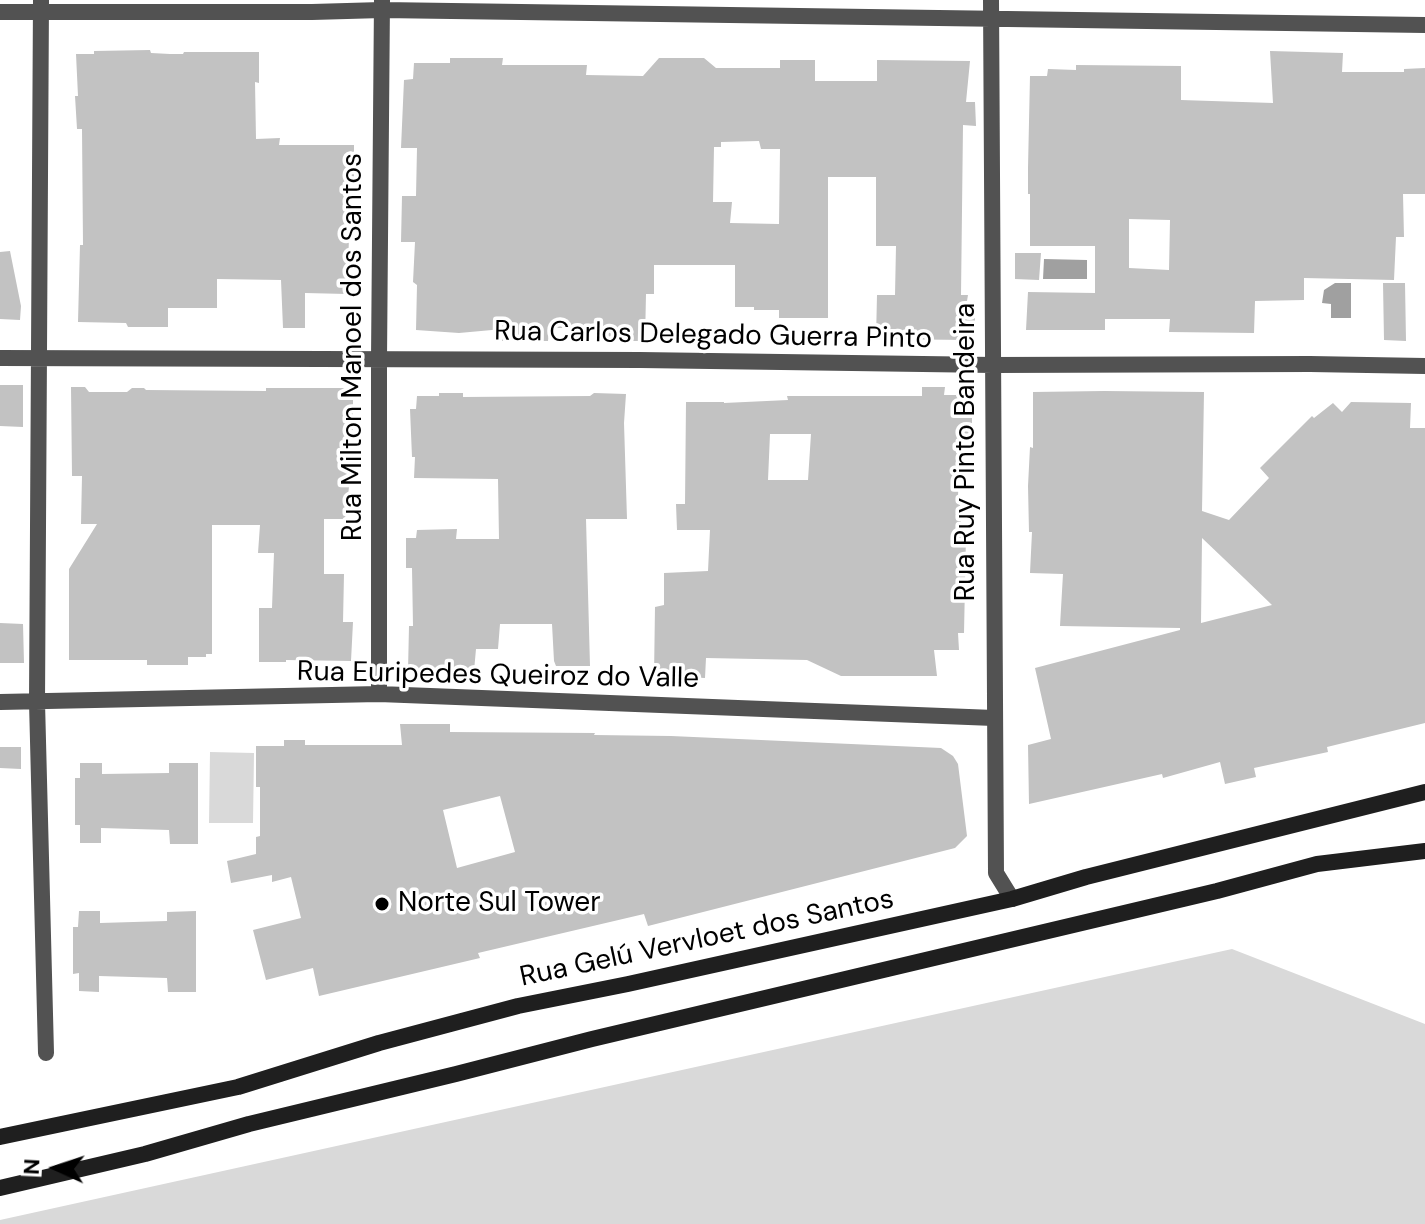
<!DOCTYPE html>
<meta charset="utf-8">
<style>
body{margin:0}
#map{position:relative;width:1425px;height:1224px;overflow:hidden;background:#fff;font-family:"DM Sans",sans-serif}
canvas{display:block}
.north{position:absolute;left:16px;top:1128px;width:80px;height:80px;-webkit-text-stroke:6px #fff;paint-order:stroke;rotate:273deg;font-size:22px;font-weight:700;line-height:32px;text-align:center;color:#000}
.north::after{content:'';display:block;margin:auto;width:28px;height:36px;background:#000;clip-path:polygon(50% 0,100% 100%,50% 72%,0 100%)}
</style>
<div id="map">
<canvas width="1425" height="1224"></canvas>
<div class="north">N</div>
</div>
<script>
const ctx = document.querySelector('canvas').getContext('2d');
ctx.lineJoin = 'round';
function fill(path, color) { ctx.fillStyle = color; ctx.fill(path, 'evenodd'); }
function stroke(path, color, width, dash) { ctx.strokeStyle = color; ctx.lineWidth = width; ctx.lineCap = dash ? 'butt' : 'round'; ctx.setLineDash(dash || []); ctx.stroke(path); }
function label(font, color, halo, rows, align = 'center') {
  ctx.font = font + ' "DM Sans",sans-serif'; ctx.lineWidth = 7; ctx.setLineDash([]); ctx.textBaseline = 'middle'; ctx.strokeStyle = halo; ctx.fillStyle = color; for (const [text, x, y, turn = 0] of rows) {
    ctx.save(); ctx.translate(x, y); ctx.rotate((+turn || 0) * Math.PI / 180); ctx.textAlign = isNaN(turn) ? turn : align; if (halo) ctx.strokeText(text, 0, 0); ctx.fillText(text, 0, 0); ctx.restore();
  }
}
const green = new Path2D(`
 M210,752L254,753L253,823H209Z
 M1232,949L1425,1024V1224H0V1220Z`);
const water = new Path2D(`
 M1044,259L1087,260V279H1043Z
 M1335,283H1351V318H1331V304L1322,303L1324,290Z`);
const building = new Path2D(`
 M150,50L151,53L170,54H183L184,52H259V83L255,82L256,139L280,138L279,145H354V182H351L347,294L305,293V328H283L281,280L217,279V308H168V327H128L126,323L78,322L80,245H83L82,129H77L75,96H78L76,54H94V51Z
 M1270,51L1343,53L1342,72H1404V69L1425,68V194H1403L1404,237H1396L1394,280L1304,278V300L1255,301L1254,333L1169,332L1170,319H1105V330H1026L1028,292L1095,293V246H1030V194H1028V168L1030,76H1047L1048,69L1076,70V65L1181,66V100L1273,103ZM1129,219L1170,220L1169,270L1129,268Z
 M450,58H503L502,65H587L586,75L643,76L659,58H704L716,68H780V60H815V81H877V60L970,61L966,102H975L976,126L963,125L961,295H968L967,301H975V333H967V340L876,339L877,295H895L896,246H876V177H828V318H779V310H754V307H735V265H654V294H646L645,341H599L597,328H549L548,341H502L503,329L459,333L416,330L417,285L413,282L415,242H401L402,196H416L417,148H401L404,80L413,79L414,63H450ZM759,141L761,149H780L779,224L730,223L732,202H713L714,147H721V142Z
 M10,251L21,306L20,320L0,319V252Z
 M1015,253H1041L1039,280L1015,279Z
 M1383,283H1405L1406,341L1384,340Z
 M0,385H23V427L0,426Z
 M71,387H85L89,392H127L132,388H144L146,390L266,391V388H353V430H347L351,471L345,519H324V574H344L343,622H353L351,661L286,660V662H259V608H272L274,553H258L260,525H212V654H206V657H188V665H147V660H69V569L97,524H81L82,476H72Z
 M922,387H945L944,395H972V435H960L958,497H960L961,535H966L964,633H958L959,650H934L937,676H841L807,660L706,658L705,678L654,676L655,607L664,605V573L708,571L710,530H677L676,504H685L686,402H724V403L788,400L787,396H922ZM770,434H811L808,480H768Z
 M1104,391L1204,392L1202,511L1229,520L1269,478L1260,468L1312,416L1314,418L1333,403L1342,412L1351,402L1411,403L1410,428H1425V723L1327,747L1328,752L1254,768L1256,777L1225,784L1220,762L1163,778L1162,774L1029,804L1028,745L1051,739L1035,668L1180,630V628L1060,626L1063,574L1030,573L1032,532H1029L1028,486L1030,447L1033,448V392ZM1202,538L1244,578L1272,605L1201,623Z
 M439,393H463V397L590,396L594,393L626,394L624,423L627,519H586L590,666H556L554,661L552,624H500L498,649H476L474,671H408L409,626H413L412,568H406V538H416L417,530L457,529L456,539H499L498,479L414,478L415,457H412L410,409H416L417,396H439Z
 M0,623L23,624L24,663H0Z
 M400,724H450V732L595,733L594,735L671,736L941,748L953,756L958,764L967,836L955,848L648,926L644,914L478,953L480,958L319,996L313,968L266,980L253,930L301,918L291,877L272,882V875L231,883L227,861L256,854V837L260,836V787H256V746H284V740H305V745H402ZM500,796L515,852L457,868L443,810Z
 M0,747H21V769L0,768Z
 M80,763H102V774L169,773V763H198V844H170L169,830L101,828V843H80V825H75V778H80Z
 M79,911H100V923L167,921V912L196,911V992H168L167,978L99,976V992L79,991V973L73,974V927H78Z`);
const minor = new Path2D(`
 M41,0L37,702L46,1053
 M991,0L996,873L1012,899
 M0,12H312L382,10L1425,25
 M0,358L640,360L993,365L1310,364L1425,366
 M379,694V359L382,0
 M0,702L379,694L994,718`);
const secondary = new Path2D(`
 M0,1137L238,1087L379,1043L518,1006L628,984L1012,899L1086,877L1425,792
 M0,1188L145,1154L249,1124L456,1074L592,1039L1217,891L1317,864L1425,851`);
const markers = [
 [382,904,8,"#000"]
];
const streetNames = [
 ["Rua Carlos Delegado Guerra Pinto",713,336,1],
 ["Rua Milton Manoel dos Santos",354,347,-90],
 ["Rua Ruy Pinto Bandeira",967,452,-90],
 ["Rua Euripedes Queiroz do Valle",498,676,1],
 ["Rua Gelú Vervloet dos Santos",707,939,-12]
];
const poiNames = [
 ["Norte Sul Tower",398,904]
];
fill(green, '#d9d9d9');
fill(water, '#a0a0a0');
fill(building, '#c2c2c2');
stroke(minor, '#525252', 16);
stroke(secondary, '#1f1f1f', 16);
for (const [x, y, r, color] of markers) { const dot = new Path2D(); dot.arc(x, y, r, 0, 2 * Math.PI); ctx.fillStyle = color; ctx.fill(dot); stroke(dot, '#fff', 3); }
label('28px', '#000', '#fff', streetNames);
label('28px', '#000', '#fff', poiNames, 'left');
</script>
